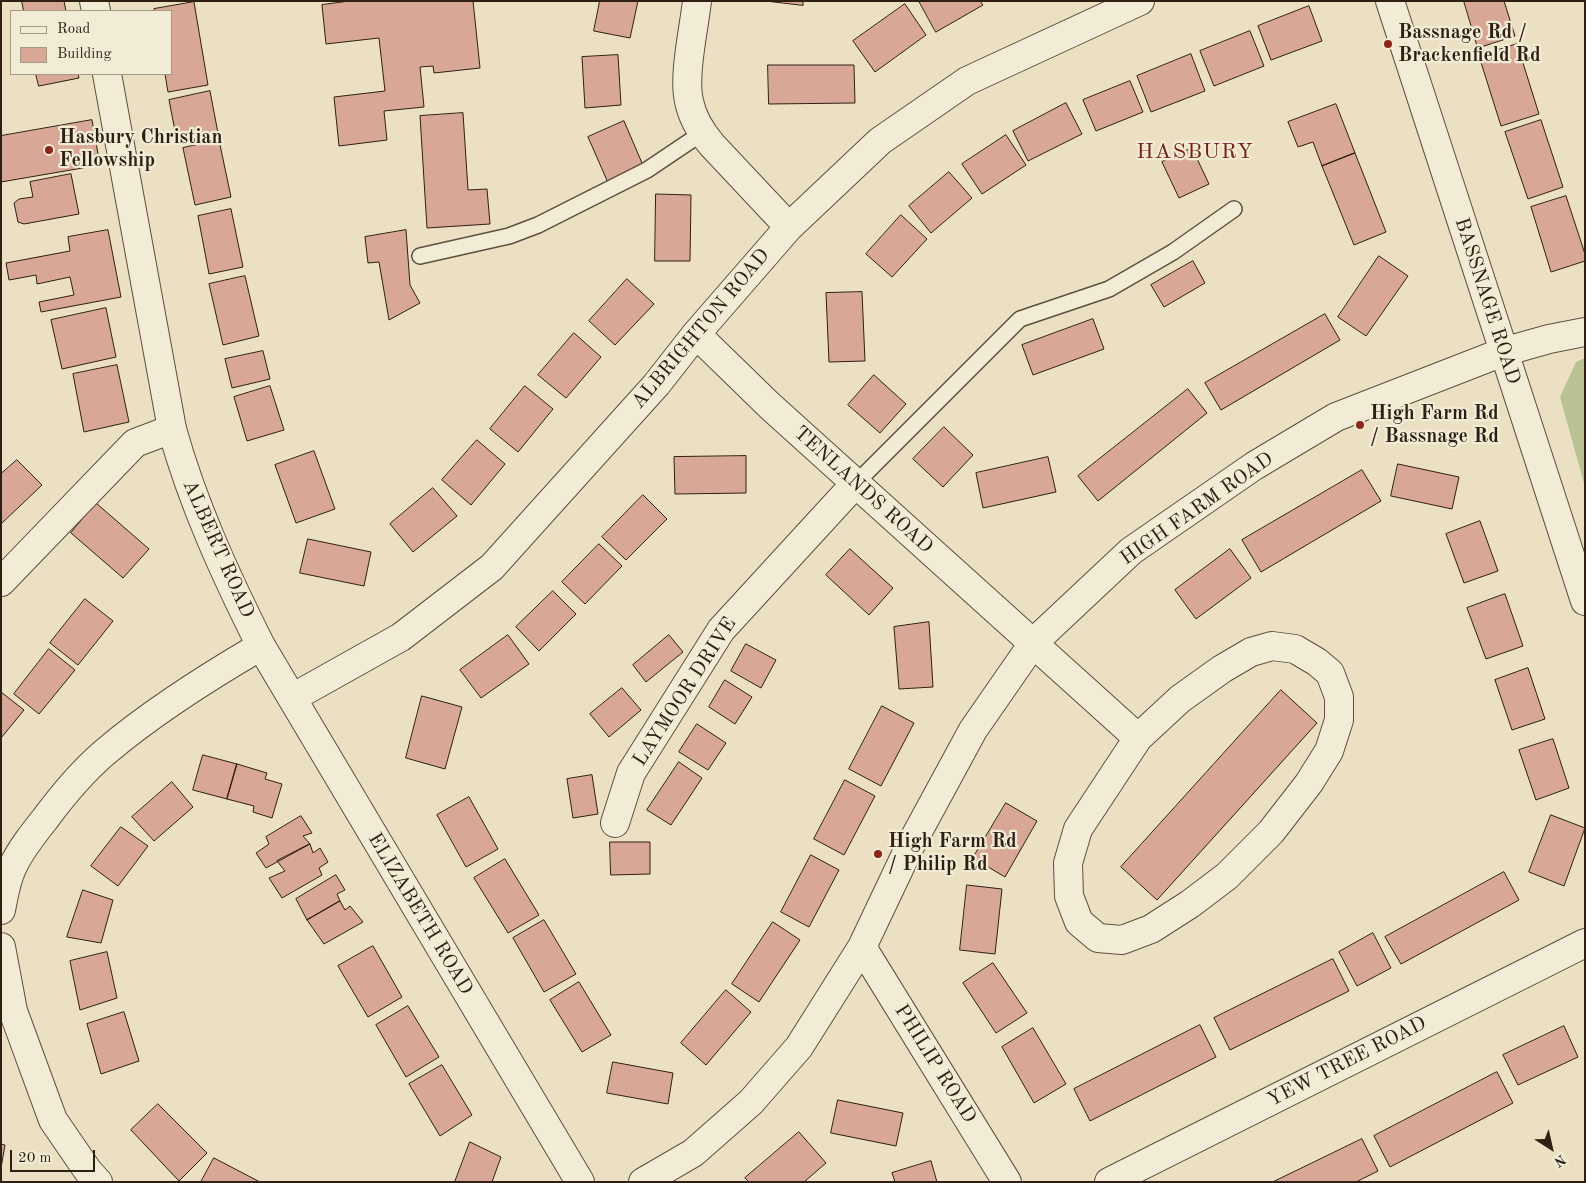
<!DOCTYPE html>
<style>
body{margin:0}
#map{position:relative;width:1586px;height:1183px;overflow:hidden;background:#ebe1c2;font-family:"Old Standard TT",serif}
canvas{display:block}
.frame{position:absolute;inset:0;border:2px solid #2e1f12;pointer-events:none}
.legend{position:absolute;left:10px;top:10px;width:162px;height:65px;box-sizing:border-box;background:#f2ecd7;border:1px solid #a49a88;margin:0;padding:6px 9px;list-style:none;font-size:15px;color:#2e1f12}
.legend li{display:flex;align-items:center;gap:10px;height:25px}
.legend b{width:25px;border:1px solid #a49a88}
.north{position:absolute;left:1526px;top:1123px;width:50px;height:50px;-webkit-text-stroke:4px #f2ecd7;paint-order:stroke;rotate:145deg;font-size:14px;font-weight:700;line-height:20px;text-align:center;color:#2e1f12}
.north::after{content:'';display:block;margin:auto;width:18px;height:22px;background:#2e1f12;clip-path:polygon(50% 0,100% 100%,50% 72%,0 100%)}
.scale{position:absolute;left:10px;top:1150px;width:85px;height:22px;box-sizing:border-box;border:2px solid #2e1f12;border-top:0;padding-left:6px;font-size:15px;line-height:18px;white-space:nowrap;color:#2e1f12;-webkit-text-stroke:4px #f2ecd7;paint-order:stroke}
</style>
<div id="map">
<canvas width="1586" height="1183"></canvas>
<div class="frame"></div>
<ul class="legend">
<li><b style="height:6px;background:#f2ecd7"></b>Road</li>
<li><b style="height:14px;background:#d8a796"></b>Building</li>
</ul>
<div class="north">N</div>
<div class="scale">20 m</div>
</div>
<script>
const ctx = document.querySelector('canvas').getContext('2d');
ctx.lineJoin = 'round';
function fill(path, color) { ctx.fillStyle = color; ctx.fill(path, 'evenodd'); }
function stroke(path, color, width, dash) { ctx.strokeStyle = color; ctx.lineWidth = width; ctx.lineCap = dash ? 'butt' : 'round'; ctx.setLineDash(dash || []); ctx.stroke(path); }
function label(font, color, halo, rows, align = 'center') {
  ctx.font = font + ' "Old Standard TT",serif'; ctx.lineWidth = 4.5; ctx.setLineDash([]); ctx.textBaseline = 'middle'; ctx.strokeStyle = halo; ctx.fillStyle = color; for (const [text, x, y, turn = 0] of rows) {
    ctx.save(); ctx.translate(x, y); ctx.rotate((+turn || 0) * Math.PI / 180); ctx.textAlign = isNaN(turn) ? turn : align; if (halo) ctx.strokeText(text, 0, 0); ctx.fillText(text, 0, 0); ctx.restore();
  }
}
const green = new Path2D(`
 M1585,358V487L1560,397L1576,362Z`);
const building = new Path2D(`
 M22,1H64L66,11H24Z
 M350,1H473L480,68L434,73L433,66L420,67L424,107L384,111L387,140L339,146L334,97L385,91L379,38L326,44L322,5Z
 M600,1H638L630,38L594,31Z
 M766,1H803V5Z
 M919,1H980L983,5L936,32Z
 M1464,1H1504L1515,36L1478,48Z
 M194,2L208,85L168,92L165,74H171V11H154V9Z
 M905,4L926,35L875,72L853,41Z
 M1309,6L1322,41L1271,60L1258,26Z
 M1250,31L1264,66L1214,86L1200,51Z
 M1517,44L1539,114L1501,126L1479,56Z
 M1191,54L1205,91L1151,112L1137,76Z
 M618,55L621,105L585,108L582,57Z
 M768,65H854L855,103L769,104Z
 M36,74H78L79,78L39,86Z
 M1130,81L1143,112L1096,131L1083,100Z
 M210,91L218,133L177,141L169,100Z
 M1066,103L1082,134L1028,161L1013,131Z
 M1336,104L1355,153L1322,166L1313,142L1298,147L1288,122Z
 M463,113L468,190L487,189L490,224L427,228L420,116Z
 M92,120L100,165L1,182V136Z
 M1541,120L1563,187L1528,199L1505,132Z
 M624,121L645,170L609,185L588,137Z
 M1006,135L1026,165L982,194L962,164Z
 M219,140L231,197L195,205L183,148Z
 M1192,148L1209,184L1179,198L1162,162Z
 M1355,153L1386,232L1354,245L1322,166Z
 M949,172L972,198L931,233L909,206Z
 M71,174L79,214L24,224L18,222L14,203L19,199L33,197L30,182Z
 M656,194L691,195L690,261H655Z
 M1566,196L1585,254V261L1551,272L1531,207Z
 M231,209L243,267L209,274L198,216Z
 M901,215L927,239L892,277L866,254Z
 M108,230L121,297L41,312L39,302L74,295L70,277L37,284L36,275L9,280L6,263L70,251L68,237Z
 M406,230L410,285L420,303L389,320L379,262L368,263L365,237Z
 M1379,256L1408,276L1366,336L1338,317Z
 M1193,261L1205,283L1164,307L1151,285Z
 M245,276L259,336L223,345L209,284Z
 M627,279L654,304L615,345L589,321Z
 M862,292L865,361L829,362L826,293Z
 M106,308L116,357L62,369L51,320Z
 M1325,314L1340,340L1221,410L1205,383Z
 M1093,319L1104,349L1033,375L1022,345Z
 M574,333L601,357L566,398L538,375Z
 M263,351L270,379L232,388L225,359Z
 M117,365L129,422L84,432L73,374Z
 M874,375L906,404L880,433L848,405Z
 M270,386L284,430L247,441L234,397Z
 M525,386L553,409L518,452L490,429Z
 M1188,389L1207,413L1098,501L1078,476Z
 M944,427L973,455L943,487L913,459Z
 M477,440L505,464L471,505L442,480Z
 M314,451L335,509L296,523L275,465Z
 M746,456V493L675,494L674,457Z
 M1048,457L1056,492L983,508L976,473Z
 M17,460L42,485L1,524V474Z
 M1398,464L1459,477L1452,509L1391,496Z
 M1362,470L1381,501L1261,572L1242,540Z
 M433,488L457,516L413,552L390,524Z
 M643,495L667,519L626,560L602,537Z
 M96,503L149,549L123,578L71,533Z
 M1480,521L1498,571L1464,583L1446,534Z
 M308,539L371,552L364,586L300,573Z
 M599,544L622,566L585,604L562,582Z
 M850,549L893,588L869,615L826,575Z
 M1230,549L1251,578L1196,619L1175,590Z
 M553,591L576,614L539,651L516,627Z
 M1505,594L1523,646L1486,659L1467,608Z
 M85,599L113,621L78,665L50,643Z
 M929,622L933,687L899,689L894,627Z
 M508,635L529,664L481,698L460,670Z
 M669,635L683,652L646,682L633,665Z
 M746,644L776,660L761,688L731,671Z
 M49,649L75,670L39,714L14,694Z
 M1528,668L1545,719L1512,730L1495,680Z
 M725,680L752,697L735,724L709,707Z
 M622,688L641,710L609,737L590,714Z
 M1281,690L1317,723L1157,900L1121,867Z
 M1,692L24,710L1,738Z
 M422,696L462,707L445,769L406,758Z
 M882,706L914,723L881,786L849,769Z
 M697,724L726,743L708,770L679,752Z
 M1553,739L1569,788L1536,800L1519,750Z
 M203,755L237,764L227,799L193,790Z
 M679,762L702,778L671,825L647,810Z
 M237,764L267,773L265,779L282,784L272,818L253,812L254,806L227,799Z
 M592,775L598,814L573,818L567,779Z
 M845,780L875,796L844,855L814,839Z
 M172,782L193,807L154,841L132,817Z
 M469,797L498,849L466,867L437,815Z
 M1006,803L1037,821L1005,877L973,858Z
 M1551,815L1585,828L1564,886L1529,872Z
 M301,816L312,833L303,836L310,844L266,868L256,853L269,844L266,837Z
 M121,827L148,846L118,886L91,866Z
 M610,842H650V874L611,875Z
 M310,844L313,853L320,848L328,862L319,868L322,875L282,898L269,878L285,871L277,861Z
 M811,855L839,870L809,927L781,912Z
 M505,859L539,915L508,933L474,878Z
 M1504,872L1519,900L1401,964L1385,937Z
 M336,875L345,890L337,894L340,901L307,920L296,899Z
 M967,885L1002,889L995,954L960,950Z
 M83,890L113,900L101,943L67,937Z
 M340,901L345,910L350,906L363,922L324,944L307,920Z
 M544,920L576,974L544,992L513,938Z
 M773,922L800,940L759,1002L732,984Z
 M1373,933L1391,968L1357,986L1339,952Z
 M373,946L402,997L368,1017L338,966Z
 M107,952L117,998L80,1010L70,961Z
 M1333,959L1349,991L1230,1050L1214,1018Z
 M993,963L1027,1013L996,1033L963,983Z
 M579,982L611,1035L582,1052L550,1000Z
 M726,990L751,1012L706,1065L681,1043Z
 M408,1006L439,1057L406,1077L376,1025Z
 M124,1012L139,1061L101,1074L87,1024Z
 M1200,1025L1216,1057L1090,1121L1074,1089Z
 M1564,1026L1578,1057L1518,1085L1503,1055Z
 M1033,1028L1066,1084L1034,1103L1002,1047Z
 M613,1062L673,1073L668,1104L607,1093Z
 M442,1065L472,1115L440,1136L409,1084Z
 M1497,1072L1513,1103L1390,1167L1374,1136Z
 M838,1100L903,1113L896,1146L831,1133Z
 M158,1104L207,1153L179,1181L131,1130Z
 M799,1132L826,1163L804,1182H749L745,1178Z
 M1362,1139L1378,1171L1356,1182H1273Z
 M470,1142L501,1157L492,1182H455Z
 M1,1144L5,1145L1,1168Z
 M214,1158L260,1182H201Z
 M931,1161L937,1182H895L892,1173Z`);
const service = new Path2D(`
 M420,256L509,236L538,225L647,170L702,133
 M855,484L1020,319L1109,289L1173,252L1234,209`);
const minor = new Path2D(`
 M697,1C694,28 683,76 689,101C692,117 701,132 712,145L789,227
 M696,334L770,406L1138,738L1180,699L1222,669L1251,652L1272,646L1295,649L1317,662L1330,673L1339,697V720L1329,751L1309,783L1271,832L1227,876L1190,904L1151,929L1122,940L1098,938L1079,922L1069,896L1068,863L1078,829L1138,738
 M1,582L135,443L172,429
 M292,698L401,637L492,567L656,385L696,334L789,227L880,141L967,81L1140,1
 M615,823L631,773L721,630L855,484
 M1,910C4,895 6,880 13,866C21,849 33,834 45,819C62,796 82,772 104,753C152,712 206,678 261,646
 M1,947L13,1011L53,1120L88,1171L98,1182
 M862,947L1007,1182
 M643,1182L693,1153L751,1102L799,1047L862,947L909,848L973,730L1034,642L1131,551L1254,466L1336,417L1503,352L1549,339L1585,332
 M1109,1182L1585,943`);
const tertiary = new Path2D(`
 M94,1L96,11
 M1390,1L1585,601
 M107,74L172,429C193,505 226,576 261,646L580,1182`);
const markers = [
 [1388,44,5,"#8f2418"],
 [49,150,5,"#8f2418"],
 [1360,425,5,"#8f2418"],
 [878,854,5,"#8f2418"]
];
const poiNames = [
 ["Bassnage Rd /",1398,33],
 ["Brackenfield Rd",1398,56],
 ["Hasbury Christian",59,138],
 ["Fellowship",59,161],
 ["High Farm Rd",1370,414],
 ["/ Bassnage Rd",1370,437],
 ["High Farm Rd",888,842],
 ["/ Philip Rd",888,865]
];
const streetNames = [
 ["BASSNAGE ROAD",1487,301,72],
 ["ALBRIGHTON ROAD",701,329,-50],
 ["TENLANDS ROAD",863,490,42],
 ["HIGH FARM ROAD",1197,509,-35],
 ["ALBERT ROAD",218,549,66],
 ["LAYMOOR DRIVE",685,692,-57],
 ["ELIZABETH ROAD",420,914,59],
 ["YEW TREE ROAD",1347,1062,-27],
 ["PHILIP ROAD",935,1064,58]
];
const quarterNames = [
 ["HASBURY",1195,152]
];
fill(green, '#b9c292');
fill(building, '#d8a796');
stroke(building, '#2e1f12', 1);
stroke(service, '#5d503e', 18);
stroke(minor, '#5d503e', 30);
stroke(tertiary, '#5d503e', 30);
stroke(service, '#f2ecd7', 15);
stroke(minor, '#f2ecd7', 28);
stroke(tertiary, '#f2ecd7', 28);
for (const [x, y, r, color] of markers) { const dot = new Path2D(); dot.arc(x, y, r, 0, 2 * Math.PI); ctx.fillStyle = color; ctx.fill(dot); stroke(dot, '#f2ecd7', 2); }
label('bold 20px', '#2e1f12', '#f2ecd7', poiNames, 'left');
label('20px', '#2e1f12', '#f2ecd7', streetNames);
ctx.letterSpacing = '1px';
label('22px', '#7a1f14', '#f2ecd7', quarterNames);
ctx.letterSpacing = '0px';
</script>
